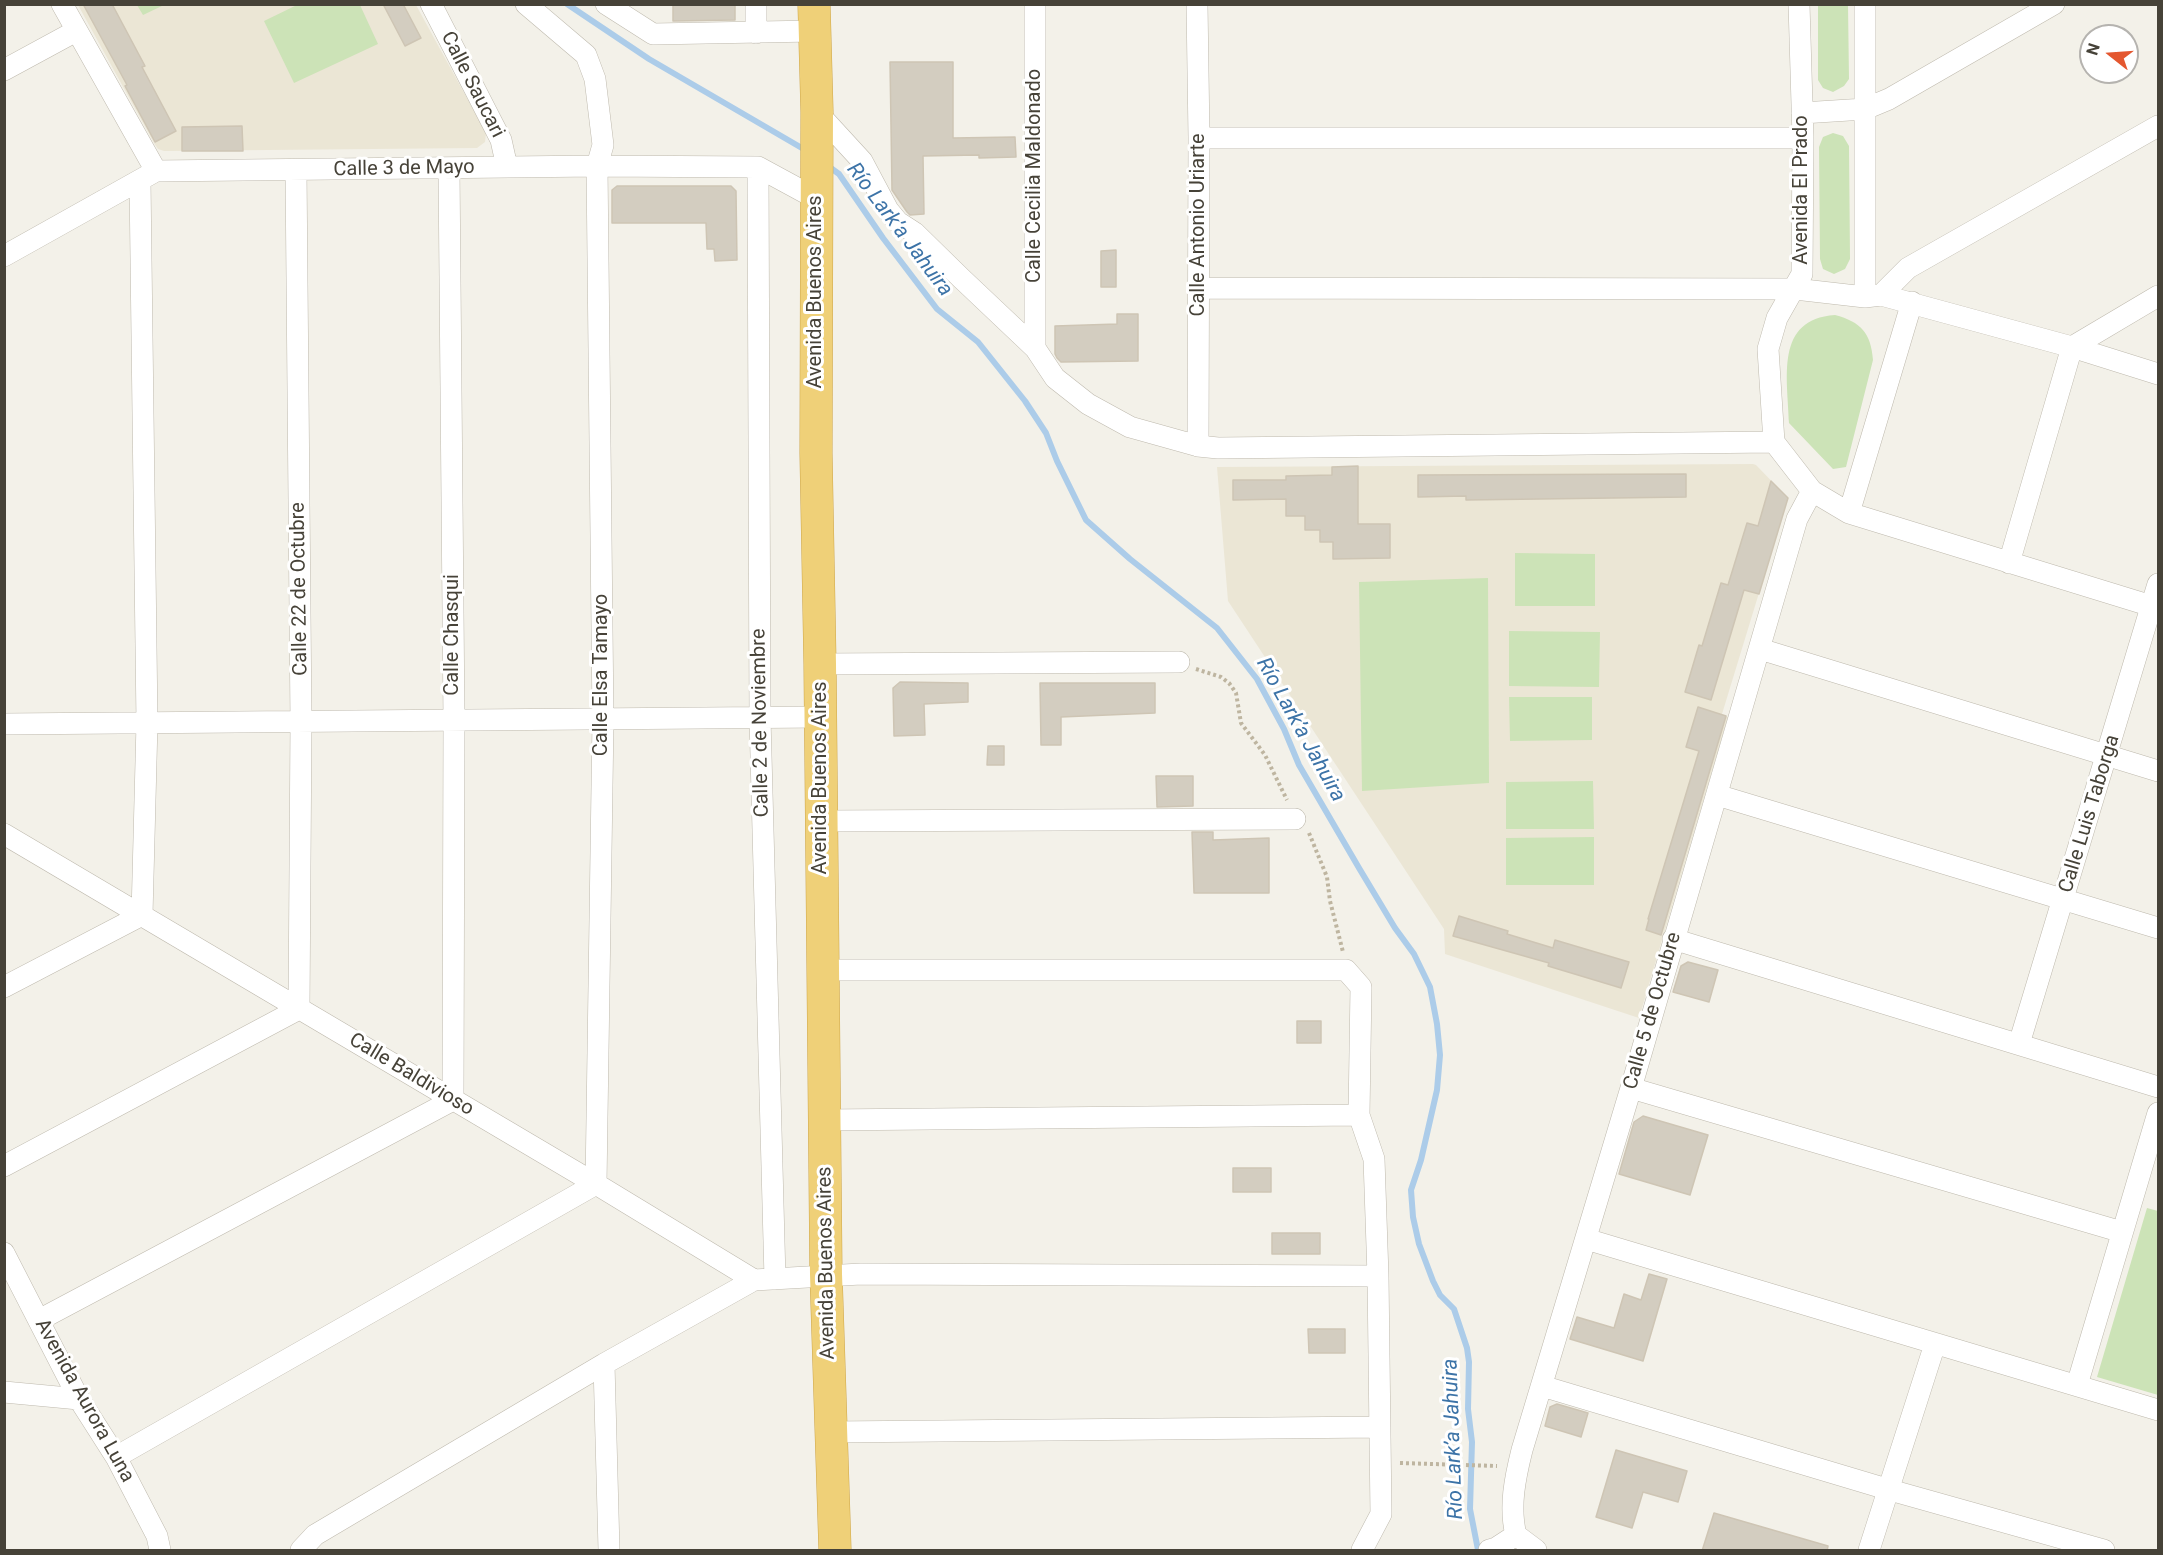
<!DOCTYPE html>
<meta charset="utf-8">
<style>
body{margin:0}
#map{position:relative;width:2163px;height:1555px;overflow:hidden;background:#f3f1e9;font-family:Roboto,sans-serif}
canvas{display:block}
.frame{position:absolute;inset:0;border:6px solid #464238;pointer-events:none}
.north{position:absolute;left:2079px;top:24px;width:60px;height:60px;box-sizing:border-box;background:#fff;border:2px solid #b5b3af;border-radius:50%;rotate:287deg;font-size:16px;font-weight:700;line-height:24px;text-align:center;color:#464238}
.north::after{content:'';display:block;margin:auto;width:21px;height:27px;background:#e4572f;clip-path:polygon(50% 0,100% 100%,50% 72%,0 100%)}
</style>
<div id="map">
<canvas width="2163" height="1555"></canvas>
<div class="frame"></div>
<div class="north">N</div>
</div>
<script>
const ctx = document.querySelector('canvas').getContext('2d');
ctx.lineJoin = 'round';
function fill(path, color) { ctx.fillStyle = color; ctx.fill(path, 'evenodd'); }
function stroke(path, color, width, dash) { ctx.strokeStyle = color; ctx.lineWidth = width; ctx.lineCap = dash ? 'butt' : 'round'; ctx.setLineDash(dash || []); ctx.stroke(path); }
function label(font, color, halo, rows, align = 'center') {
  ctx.font = font + ' Roboto,sans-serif'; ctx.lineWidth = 6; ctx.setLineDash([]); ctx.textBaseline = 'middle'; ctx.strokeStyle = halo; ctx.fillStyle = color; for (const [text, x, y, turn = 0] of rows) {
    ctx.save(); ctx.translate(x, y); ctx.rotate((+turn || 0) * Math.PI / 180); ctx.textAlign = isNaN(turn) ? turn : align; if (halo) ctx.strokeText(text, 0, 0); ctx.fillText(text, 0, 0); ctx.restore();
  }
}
const education = new Path2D(`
 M78,5H416L486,133L485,142L477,148L164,151L158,149L154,143Z
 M1753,464L1756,465L1788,498L1722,714L1728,717L1639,1018L1445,954L1444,929L1228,601L1217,467Z`);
const green = new Path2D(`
 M299,4L360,5L378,44L294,83L264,21Z
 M137,5H164L143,15Z
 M1818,5H1848L1849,79L1844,86L1833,92L1823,88L1818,80Z
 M1833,133L1843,136L1849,146L1850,259L1845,269L1834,274L1823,269L1820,259L1819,147L1823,137Z
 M1835,315C1861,322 1871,333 1873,360L1846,467L1833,469L1789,423C1788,379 1774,319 1835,315Z
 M1515,553L1595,554V606H1515Z
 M1488,578L1489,783L1362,791L1359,582Z
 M1509,631L1600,632L1599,687L1509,686Z
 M1509,697H1592V740L1510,741Z
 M1593,781L1594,829H1506V782Z
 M1594,837V885H1506V838Z
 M2147,1208L2158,1211V1395L2097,1377Z`);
const stream = new Path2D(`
 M567,4L649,59L807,151
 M828,166L839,174L883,238L937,309L978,342L1025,401L1046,433L1057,461L1086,520L1130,559L1217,628L1257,679L1284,729L1299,765L1359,868L1395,928L1414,954L1430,987L1437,1024L1440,1055L1437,1090L1421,1160L1411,1190L1413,1217L1419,1244L1433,1281L1440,1295L1454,1309L1467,1348L1469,1362L1468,1409L1472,1442L1470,1509L1478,1550`);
const building = new Path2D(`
 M83,4H112L145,66L142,67L176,131L155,142L125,86L127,85Z
 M383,4H403L421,38L405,46Z
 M673,4H735V20L673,21Z
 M890,62H953V138L1015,137L1016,157L979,158V155L923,156L924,214L910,215L907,212L892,190Z
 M242,126L243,151H182V127Z
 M617,186H731L736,191L737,260L715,261L714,249H707L706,223H612V190Z
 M1116,250V287H1101V251Z
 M1117,314H1138V361L1061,362L1057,358L1055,354V326L1117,324Z
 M1358,466V524H1390V558L1333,559V542H1320V530H1305V516H1286V499L1233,500V480H1286V476L1332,475V467Z
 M1686,474V497L1466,500V496L1418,497V475Z
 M1771,481L1788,498L1759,594L1744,590L1711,700L1685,692L1699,645L1702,646L1721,583L1728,585L1747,523L1758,526Z
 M900,682L968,683V702L924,704L925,735L894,736L893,688Z
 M1040,683H1155V713L1061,717V745H1041Z
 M1698,707L1726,716L1661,935L1646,930L1649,919H1648L1699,751L1686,747Z
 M988,746H1004V765H987Z
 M1156,776H1193V806L1157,807Z
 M1192,832H1213V840L1269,838V893H1194Z
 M1459,916L1508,931L1507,934L1553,948L1555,940L1629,962L1621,988L1548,966L1549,963L1453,936Z
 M1688,962L1718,970L1709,1002L1673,992L1681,966Z
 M1297,1021H1321V1043H1297Z
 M1643,1116L1708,1135L1690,1195L1619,1174L1634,1122Z
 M1233,1168H1271V1192H1233Z
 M1272,1233H1320V1254H1272Z
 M1649,1274L1667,1279L1643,1361L1570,1339L1577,1317L1614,1328L1624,1294L1641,1300Z
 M1308,1329H1345V1353H1309Z
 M1557,1404L1588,1413L1581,1437L1545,1426L1550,1407Z
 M1616,1450L1687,1471L1678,1502L1643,1492L1632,1528L1596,1517Z
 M1714,1513L1828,1546L1827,1551H1702Z`);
const path = new Path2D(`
 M1196,669L1221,677L1229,683L1236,693L1241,723L1265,755L1287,800
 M1309,833L1327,877L1330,901L1343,952
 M1400,1463L1497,1466`);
const minor = new Path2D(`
 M62,4L156,171
 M431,4L501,140L507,167
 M606,4L653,34L814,31
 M756,4V33
 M1197,4L1199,138L1198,446
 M1799,4L1803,138L1802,274L1777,318L1768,349L1774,442L1812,491L1849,513L2158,608
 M1865,4V297
 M4,70L76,31
 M817,112L862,161L888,210L898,222L915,233L961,278L1035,348L1055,378L1088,404L1130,427L1198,446L1218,448L1774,442
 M1802,113L1865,109L1889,99L2054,4
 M1199,138H1803
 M758,167L760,718L775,1279
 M4,256L156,171L597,166L758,167L817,199
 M1199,288L1795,289L1865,297L1881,295L2072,347L2158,374
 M1881,295L1908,268L2158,126
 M1035,348V4
 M1849,513L1912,302
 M2009,563L2072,347L2158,296
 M1760,649L2158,771
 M820,664L1179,662
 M4,724L820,717
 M1717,795L2158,928
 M821,821L1295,819
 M4,834L596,1184L754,1280L861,1274L1378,1276
 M1673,939L2158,1087
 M823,970H1346L1361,987L1359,1115L1374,1159L1378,1276L1381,1514L1362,1550
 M4,987L142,915L147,723L140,181
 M2019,1044L2158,584
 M1631,1088L2122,1232
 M825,1120L1359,1115
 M4,1166L299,1009L301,722L296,170
 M1586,1239L2158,1410
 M4,1253L79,1399L116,1457L157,1536L160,1550
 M39,1320L453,1100L454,720L449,169
 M604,1364L609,1550
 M2077,1385L2158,1113
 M1542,1386L1890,1490L2104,1550
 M4,1392L79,1399
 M831,1432L1380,1427
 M116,1457L596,1184L603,720L597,166L603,145L595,79L586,55L526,4
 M1516,1535C1509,1507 1515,1478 1522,1450L1631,1088L1797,519L1812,491
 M1516,1535L1536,1550
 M301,1550L315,1535L604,1364L754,1280
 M1489,1550L1496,1548L1516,1535
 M1869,1550L1935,1344`);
const highway = new Path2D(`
 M814,4L817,112L816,453L820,664L826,1274L835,1550`);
const streetNames = [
 ["Calle Saucari",472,85,63],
 ["Calle 3 de Mayo",404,169,-1],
 ["Calle Cecilia Maldonado",1035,176,-90],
 ["Avenida El Prado",1802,190,-90],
 ["Calle Antonio Uriarte",1199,225,-90],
 ["Avenida Buenos Aires",816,292,-90],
 ["Calle 22 de Octubre",300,589,-91],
 ["Calle Chasqui",453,635,-90],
 ["Calle Elsa Tamayo",602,675,-90],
 ["Calle 2 de Noviembre",761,723,-91],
 ["Avenida Buenos Aires",821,778,-90],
 ["Calle Luis Taborga",2090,814,-73],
 ["Calle 5 de Octubre",1653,1011,-74],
 ["Calle Baldivioso",411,1075,31],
 ["Avenida Buenos Aires",827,1263,-91],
 ["Avenida Aurora Luna",84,1401,61]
];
const waterNames = [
 ["Río Lark’a Jahuira",899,230,53],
 ["Río Lark’a Jahuira",1300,730,61],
 ["Río Lark’a Jahuira",1454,1439,-92]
];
fill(education, '#ebe6d5');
fill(green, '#cce3b7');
stroke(stream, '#accce9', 6);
fill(building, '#d3cdc0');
stroke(building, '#cec5b4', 1.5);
stroke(minor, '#beb9ad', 22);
stroke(highway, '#cea649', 33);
stroke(path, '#beb5a0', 4, [3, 3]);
stroke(minor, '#fff', 21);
stroke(highway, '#efd078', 32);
label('20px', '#464238', '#fff', streetNames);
label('italic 21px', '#3c73a7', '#fff', waterNames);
</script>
